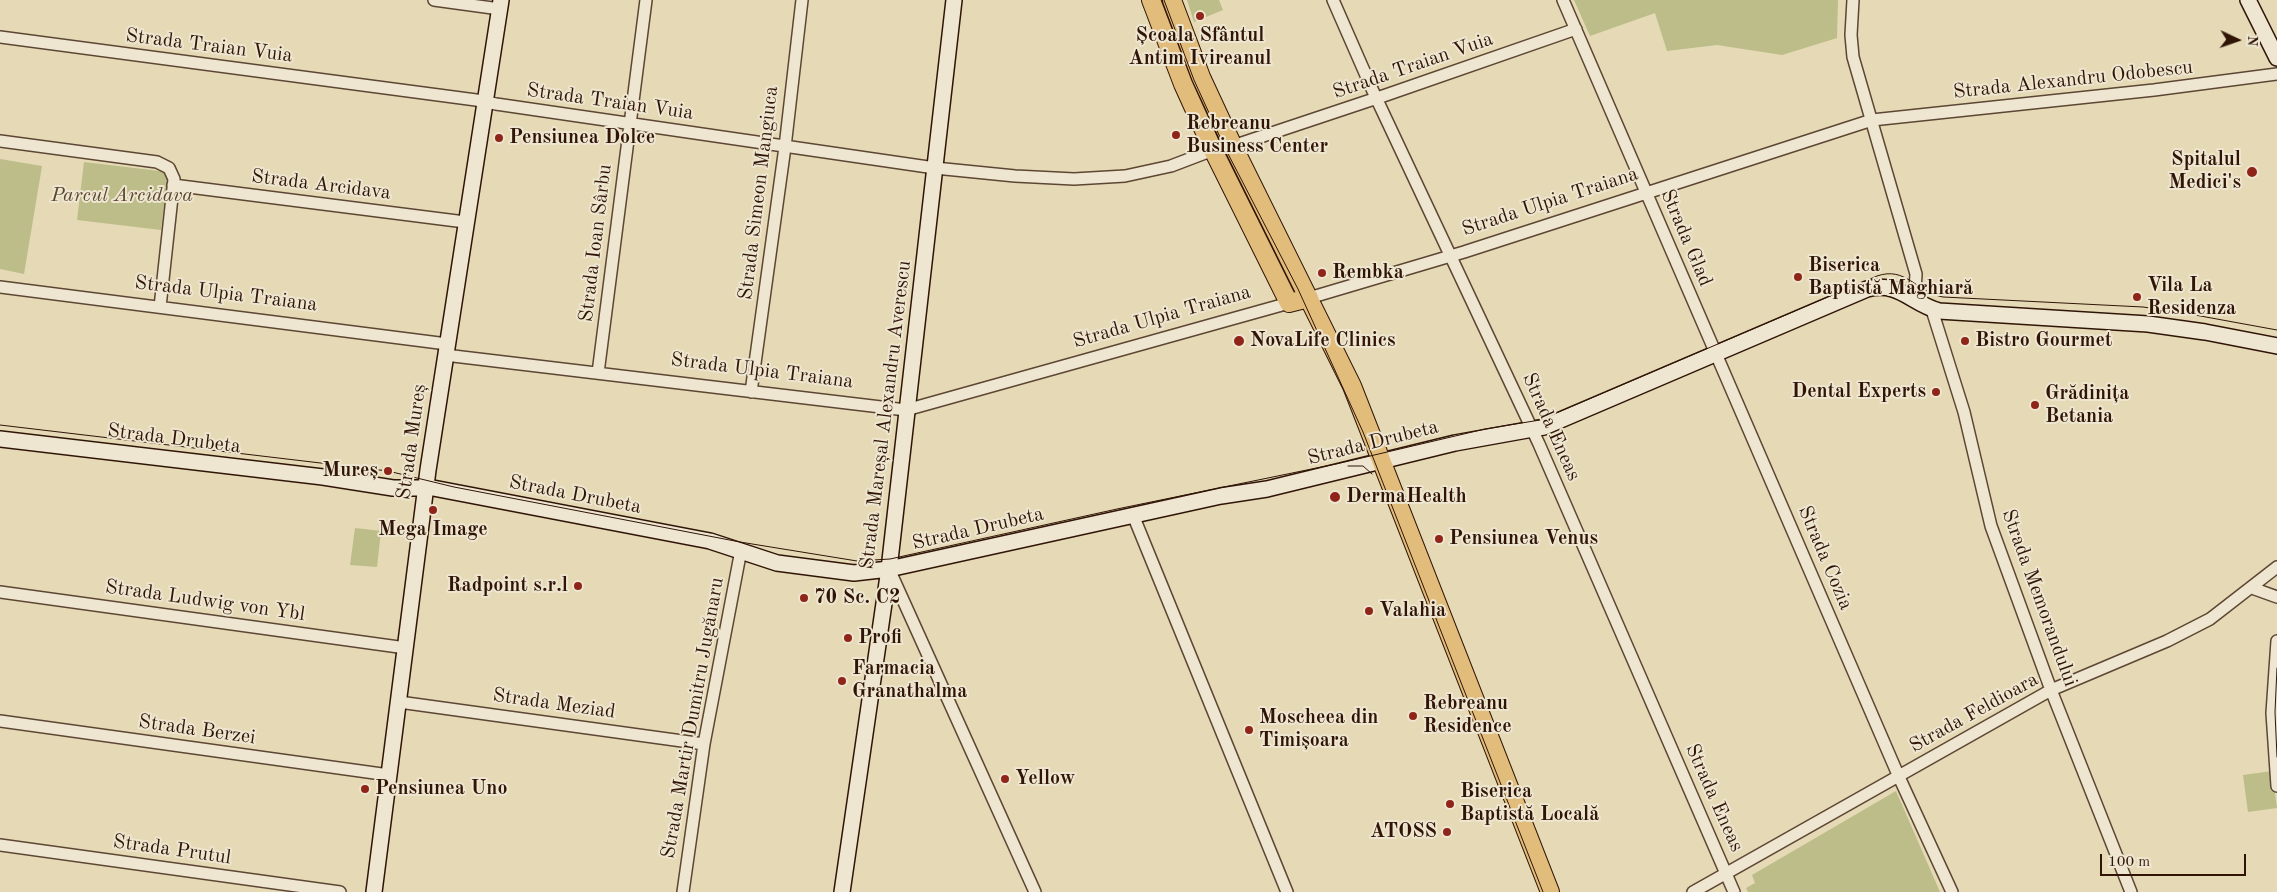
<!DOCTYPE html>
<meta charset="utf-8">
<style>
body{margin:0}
#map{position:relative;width:2277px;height:892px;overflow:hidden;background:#e5d9b6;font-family:"Old Standard TT",serif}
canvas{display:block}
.north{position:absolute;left:2212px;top:15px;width:50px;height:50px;-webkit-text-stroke:4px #eee6d0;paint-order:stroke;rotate:93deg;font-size:14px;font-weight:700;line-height:20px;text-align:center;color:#301507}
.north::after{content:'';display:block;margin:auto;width:18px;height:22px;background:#301507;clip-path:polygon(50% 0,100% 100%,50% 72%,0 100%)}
.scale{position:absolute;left:2100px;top:854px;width:146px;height:22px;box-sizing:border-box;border:2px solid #301507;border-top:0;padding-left:6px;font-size:15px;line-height:18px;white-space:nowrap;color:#301507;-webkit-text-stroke:4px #eee6d0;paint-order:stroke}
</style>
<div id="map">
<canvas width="2277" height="892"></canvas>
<div class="north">N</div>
<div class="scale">100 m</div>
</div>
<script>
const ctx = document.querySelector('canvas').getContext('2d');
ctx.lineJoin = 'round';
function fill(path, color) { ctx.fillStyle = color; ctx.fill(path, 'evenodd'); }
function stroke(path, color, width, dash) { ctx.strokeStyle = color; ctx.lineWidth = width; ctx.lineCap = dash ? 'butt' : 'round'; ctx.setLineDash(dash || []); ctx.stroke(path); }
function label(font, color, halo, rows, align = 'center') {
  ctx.font = font + ' "Old Standard TT",serif'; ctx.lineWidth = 4; ctx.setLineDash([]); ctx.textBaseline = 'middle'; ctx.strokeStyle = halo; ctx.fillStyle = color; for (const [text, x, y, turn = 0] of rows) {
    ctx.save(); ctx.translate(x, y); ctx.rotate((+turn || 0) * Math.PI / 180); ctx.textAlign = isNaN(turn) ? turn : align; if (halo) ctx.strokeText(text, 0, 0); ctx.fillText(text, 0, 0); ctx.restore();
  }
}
const green = new Path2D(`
 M1187,0H1219L1223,10L1194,22Z
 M1574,0H1838L1837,38L1782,55L1717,45L1667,51L1655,13L1590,36Z
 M0,159L42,166L24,274L0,269Z
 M84,162L168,172L161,230L77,220Z
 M355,528L381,531L377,567L350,565Z
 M2272,771L2277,808L2248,812L2243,775Z
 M1896,791L1940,892H1748L1746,888L1755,883L1752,875Z`);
const street = new Path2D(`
 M434,0L500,9
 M1333,0L1372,89L1539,444L1734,892
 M1563,0L1899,777L1952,892
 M1853,0L1851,35L1853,57L1916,274L1915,290L1910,297
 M0,37L476,100L496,104L935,168L1015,176L1074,179L1125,176L1171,166L1213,150
 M0,141L157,162L169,168L174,179L160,307
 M1233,146L1386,95L1576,29
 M173,185L465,222
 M0,287L447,344
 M1309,298L1464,252L1872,120L2154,90L2277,74
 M1932,310L1964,412L1991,526L2051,690L2131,892
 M445,355L906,410L1289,303
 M598,373L646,0
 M751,392L785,147L802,0
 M1133,515L1287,892
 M889,569L1035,892
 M2252,588L2277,597
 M0,592L406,648
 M2277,641L2272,713L2277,786
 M399,702L704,744
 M0,721L389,775
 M0,845L340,892
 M683,892L704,744L741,550
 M1693,892L2051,690L2167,641L2210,619L2277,567`);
const secondary = new Path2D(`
 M2248,0L2277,58
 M0,439L323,477L393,488H433L710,541L777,563L854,573L889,569L1221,496L1267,489L1455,443L1544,427L1867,289C1900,281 1910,303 1939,311L2148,324L2205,332L2277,346
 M374,892L428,470L501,0
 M842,892L889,569L954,0`);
const primary = new Path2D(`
 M1151,0L1183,84L1213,150L1289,303L1309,298
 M1172,0L1201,77L1233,146L1352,386L1550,892`);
const tram = new Path2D(`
 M1164,0L1194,80L1225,148L1298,289L1363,432L1543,892
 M0,425L388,471L454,487L740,542L857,561L890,559L1117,509L1336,464L1485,429L1540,420L1877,276C1906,266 1916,292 1943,297L2143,307L2184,313L2277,330
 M1348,466H1363L1372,474
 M2277,668L2275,712L2277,757`);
const markers = [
 [1200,16,5,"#8f2418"],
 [1176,135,5,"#8f2418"],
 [499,138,5,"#8f2418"],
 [2252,172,6,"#8f2418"],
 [1322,273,5,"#8f2418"],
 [1798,277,5,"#8f2418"],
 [2137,297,5,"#8f2418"],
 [1239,341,6,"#8f2418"],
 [1965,341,5,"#8f2418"],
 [1936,392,5,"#8f2418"],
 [2035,405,5,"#8f2418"],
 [388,471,5,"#8f2418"],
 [1335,497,6,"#8f2418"],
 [433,510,5,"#8f2418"],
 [1439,539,5,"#8f2418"],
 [578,586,5,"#8f2418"],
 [804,598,5,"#8f2418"],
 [1369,611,5,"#8f2418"],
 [848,638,5,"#8f2418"],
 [842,681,5,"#8f2418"],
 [1413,716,5,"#8f2418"],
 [1249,730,5,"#8f2418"],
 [1005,779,5,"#8f2418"],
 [365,789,5,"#8f2418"],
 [1450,804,5,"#8f2418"],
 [1447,832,5,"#8f2418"]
];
const poiNames = [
 ["Școala Sfântul",1200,36,"center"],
 ["Antim Ivireanul",1200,59,"center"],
 ["Rebreanu",1186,124],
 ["Business Center",1186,147],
 ["Pensiunea Dolce",509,138],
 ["Spitalul",2241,160,"right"],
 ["Medici's",2241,183,"right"],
 ["Biserica",1808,266],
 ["Baptistă Maghiară",1808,289],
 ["Rembka",1332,273],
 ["Vila La",2147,286],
 ["Residenza",2147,309],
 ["NovaLife Clinics",1250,341],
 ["Bistro Gourmet",1975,341],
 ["Dental Experts",1926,392,"right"],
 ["Grădinița",2045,394],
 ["Betania",2045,417],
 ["Mureș",378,471,"right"],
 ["DermaHealth",1346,497],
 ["Mega Image",433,530,"center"],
 ["Pensiunea Venus",1449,539],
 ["Radpoint s.r.l",568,586,"right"],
 ["70 Sc. C2",814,598],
 ["Valahia",1379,611],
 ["Profi",858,638],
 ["Farmacia",852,669],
 ["Granathalma",852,692],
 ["Rebreanu",1423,704],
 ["Residence",1423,727],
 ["Moscheea din",1259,718],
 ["Timișoara",1259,741],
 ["Yellow",1015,779],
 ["Pensiunea Uno",375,789],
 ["Biserica",1460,792],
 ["Baptistă Locală",1460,815],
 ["ATOSS",1437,832,"right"]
];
const streetNames = [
 ["Strada Traian Vuia",209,46,7],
 ["Strada Traian Vuia",1413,66,-19],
 ["Strada Alexandru Odobescu",2073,80,-6],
 ["Strada Traian Vuia",610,102,8],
 ["Strada Arcidava",321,185,7],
 ["Strada Simeon Mangiuca",759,193,-83],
 ["Strada Ulpia Traiana",1550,202,-18],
 ["Strada Glad",1686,238,67],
 ["Strada Ioan Sârbu",596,243,-83],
 ["Strada Ulpia Traiana",226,294,7],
 ["Strada Ulpia Traiana",1162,317,-16],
 ["Strada Ulpia Traiana",762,371,7],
 ["Strada Mareșal Alexandru Averescu",886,415,-83],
 ["Strada Eneas",1551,427,66],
 ["Strada Drubeta",174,439,7],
 ["Strada Mureș",412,442,-82],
 ["Strada Drubeta",1373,443,-14],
 ["Strada Drubeta",575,495,11],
 ["Strada Drubeta",978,529,-13],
 ["Strada Cozia",1825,558,67],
 ["Strada Memorandului",2039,598,70],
 ["Strada Ludwig von Ybl",205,601,8],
 ["Strada Meziad",554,704,8],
 ["Strada Feldioara",1974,713,-29],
 ["Strada Martir Dumitru Jugănaru",693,718,-80],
 ["Strada Berzei",197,730,8],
 ["Strada Eneas",1714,798,66],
 ["Strada Prutul",172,850,8]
];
const parkNames = [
 ["Parcul Arcidava",122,196]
];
fill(green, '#bcbd88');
stroke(street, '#5d4633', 14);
stroke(secondary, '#301507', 18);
stroke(primary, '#301507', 20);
stroke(street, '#eee6d0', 11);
stroke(secondary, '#eee6d0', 15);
stroke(primary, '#e2bc7b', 18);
stroke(tram, '#301507', 1);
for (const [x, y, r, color] of markers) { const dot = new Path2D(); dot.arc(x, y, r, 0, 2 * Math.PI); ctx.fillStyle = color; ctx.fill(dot); stroke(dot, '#eee6d0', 2); }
label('bold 20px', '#301507', '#eee6d0', poiNames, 'left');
label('20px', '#301507', '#eee6d0', streetNames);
label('italic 20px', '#5a472e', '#eee6d0', parkNames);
</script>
